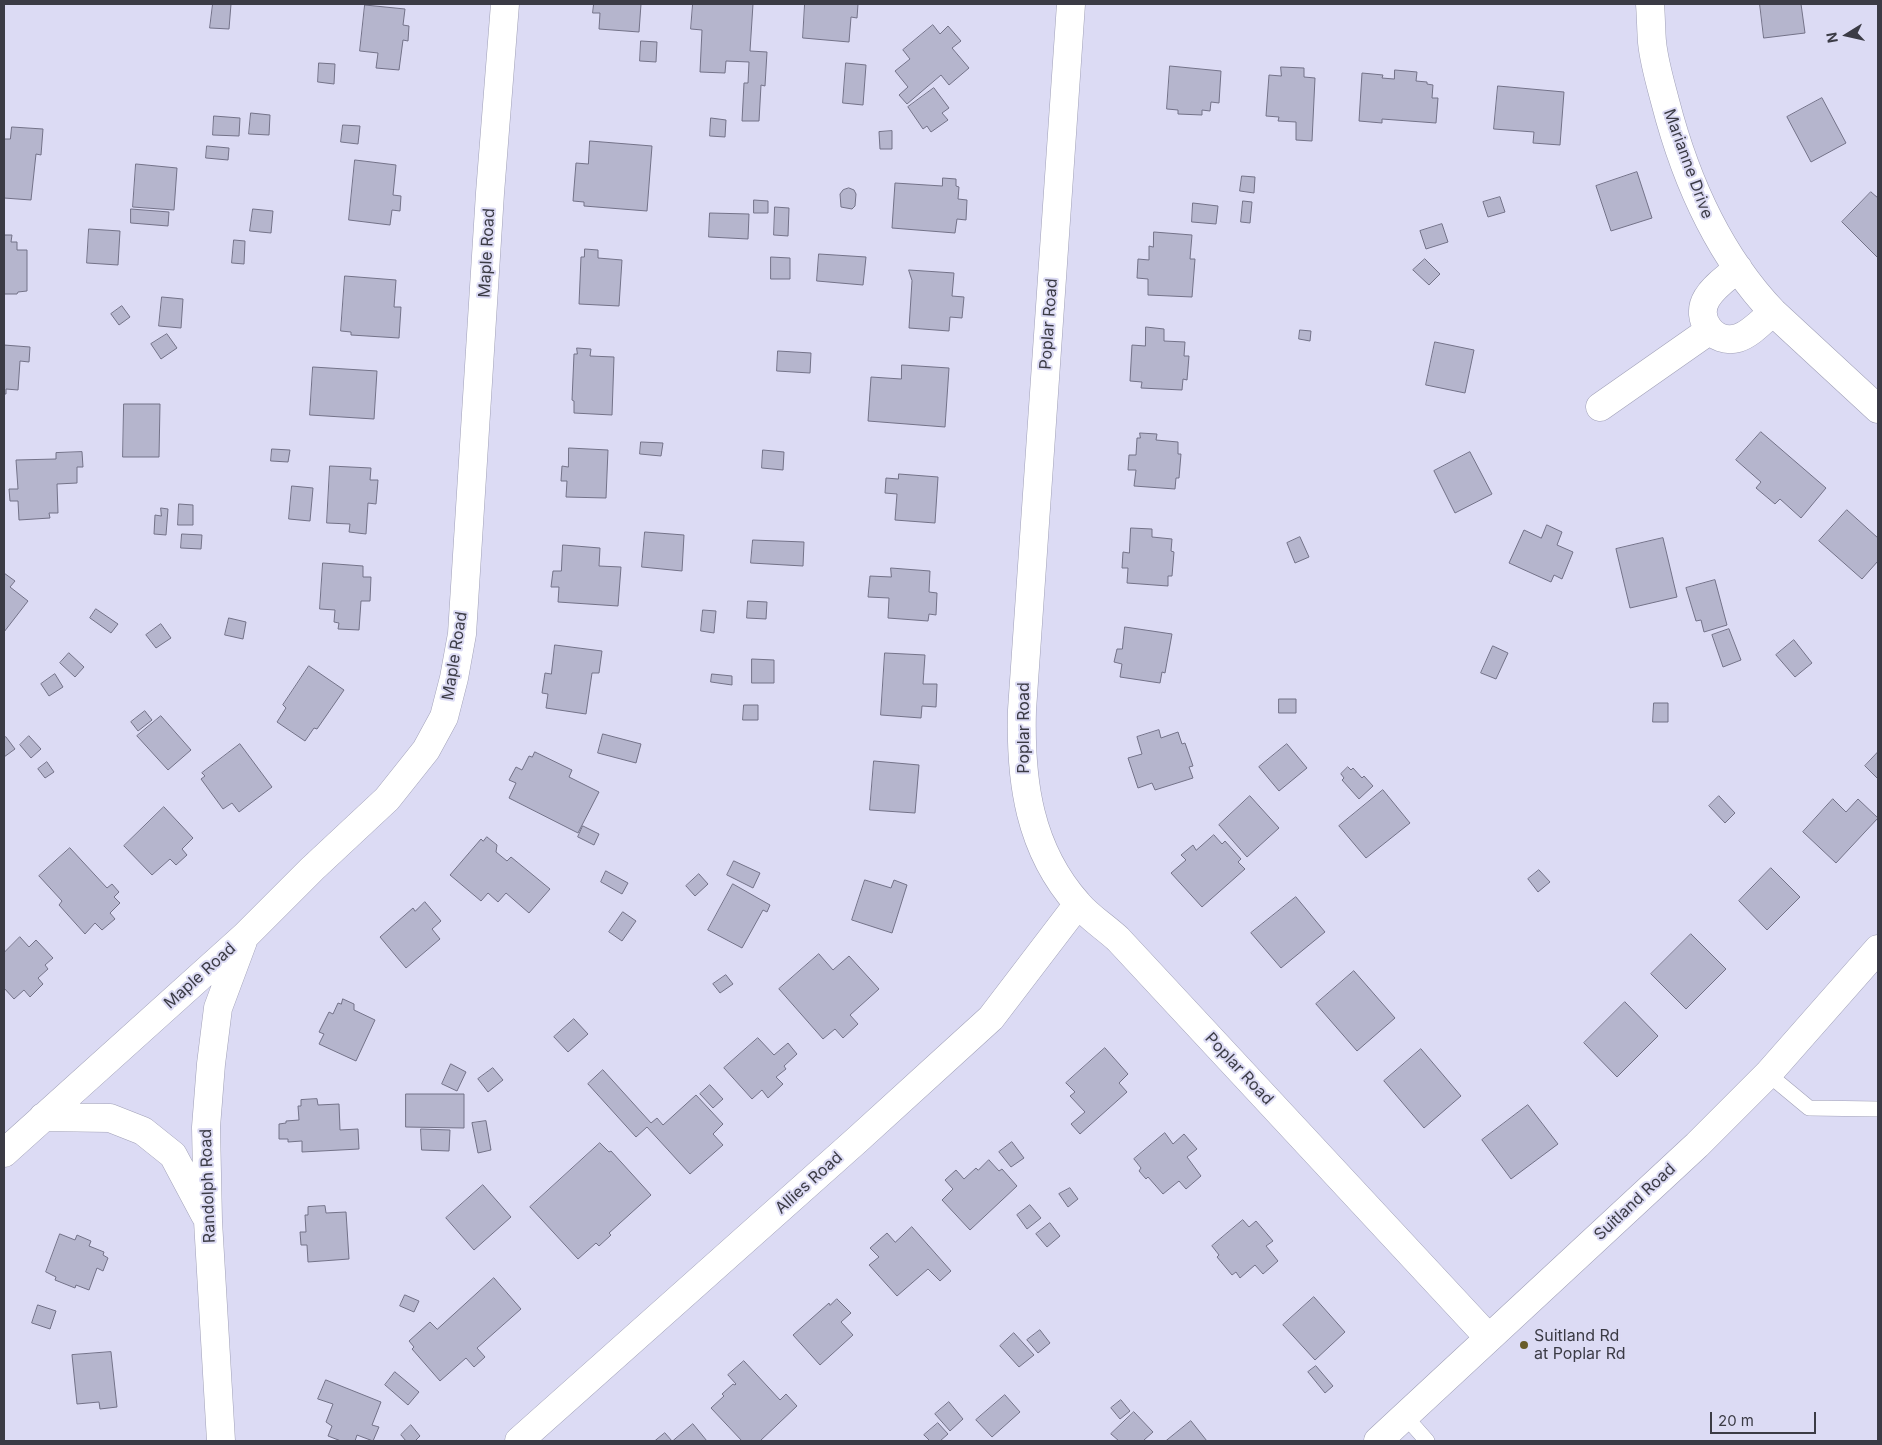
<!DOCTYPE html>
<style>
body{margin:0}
#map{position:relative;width:1882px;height:1445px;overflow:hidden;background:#dcdbf4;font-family:Inter,sans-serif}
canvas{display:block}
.frame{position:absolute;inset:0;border:5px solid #3b3b45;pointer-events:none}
.north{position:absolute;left:1822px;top:10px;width:50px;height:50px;-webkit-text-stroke:4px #dcdbf4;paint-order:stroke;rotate:260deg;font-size:14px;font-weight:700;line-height:20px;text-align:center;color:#3b3b45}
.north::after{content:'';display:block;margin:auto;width:18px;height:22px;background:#3b3b45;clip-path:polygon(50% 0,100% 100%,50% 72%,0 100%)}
.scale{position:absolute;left:1710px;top:1412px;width:106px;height:22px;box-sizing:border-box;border:2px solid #3b3b45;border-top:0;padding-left:6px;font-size:15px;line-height:18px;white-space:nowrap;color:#3b3b45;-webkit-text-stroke:4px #dcdbf4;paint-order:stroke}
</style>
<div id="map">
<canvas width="1882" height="1445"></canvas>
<div class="frame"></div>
<div class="north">N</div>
<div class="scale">20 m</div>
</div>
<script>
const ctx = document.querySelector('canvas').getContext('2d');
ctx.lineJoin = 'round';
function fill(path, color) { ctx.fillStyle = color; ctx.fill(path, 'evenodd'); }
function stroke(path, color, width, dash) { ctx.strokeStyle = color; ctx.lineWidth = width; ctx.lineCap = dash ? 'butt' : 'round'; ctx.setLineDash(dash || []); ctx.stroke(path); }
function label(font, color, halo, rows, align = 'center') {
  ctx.font = font + ' Inter,sans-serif'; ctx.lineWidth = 4; ctx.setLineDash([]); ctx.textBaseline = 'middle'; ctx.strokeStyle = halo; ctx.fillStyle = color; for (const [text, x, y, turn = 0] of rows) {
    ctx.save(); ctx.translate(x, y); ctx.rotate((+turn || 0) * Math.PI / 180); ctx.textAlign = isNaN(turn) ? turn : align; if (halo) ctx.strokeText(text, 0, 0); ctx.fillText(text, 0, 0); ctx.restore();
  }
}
const building = new Path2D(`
 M213,4H231L229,29L210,28Z
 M594,4H641L639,32L599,29L600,13H593Z
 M693,4H753L750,51L767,52L765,86L761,85L759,121H742L744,83H748L749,62L726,61L725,73L700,72L702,30L691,29Z
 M805,4H858L857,18L851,17L849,42L803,38Z
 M1760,4H1801L1805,33L1764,38Z
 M365,5L405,9L403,25L409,26L408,41L403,40L399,70L376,68L378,53L360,51Z
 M933,25L940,34L948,26L961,41L952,48L969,68L949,85L941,75L907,104L899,95L908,87L895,71L910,59L903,50Z
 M641,41L657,42L656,62L640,61Z
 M319,63L335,64L334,84L318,82Z
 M846,63L866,65L863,105L843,103Z
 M1170,66L1221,71L1219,103L1211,102L1210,111L1202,110V115L1178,114V110L1167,109Z
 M1281,67L1304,68V77L1315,78L1312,141L1296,140V122L1278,121L1279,117L1266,116L1269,75L1281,76Z
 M1395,70L1417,72L1416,81L1427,82V84L1433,85L1432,98H1438L1436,123L1382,119V123L1359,121L1362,73L1383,75L1382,78L1394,79Z
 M1498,86L1564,92L1560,145L1533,143L1534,132L1494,129Z
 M934,88L949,108L942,113L948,120L931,132L927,126L923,129L908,107Z
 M1822,98L1846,143L1811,162L1787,117Z
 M251,113L270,115L269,135L249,134Z
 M214,116L240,118L239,136L213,135Z
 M711,118L726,120L725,137L710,136Z
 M343,125L360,126L358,144L341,142Z
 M12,127L43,129L41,155L36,154L31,200L4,198V139H10Z
 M892,131V149H880L879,132Z
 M590,141L652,146L647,211L584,206V202L573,201L576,163L588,164Z
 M207,146L229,148L228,160L206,158Z
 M355,160L396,165L393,195L401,196L400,211L392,210L390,225L349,220Z
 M136,164L177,168L174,210L133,207Z
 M1637,172L1652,218L1611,231L1596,186Z
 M1242,176L1255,177L1254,193L1240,191Z
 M943,178L956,179V186L959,187L958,199L967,200L966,220L957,219L955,233L892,228L895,183L942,186Z
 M849,188L854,190L856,194L855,206L852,209L841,207L840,194L843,190Z
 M1871,192L1878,198V258L1842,222Z
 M1500,197L1505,212L1488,217L1483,202Z
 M754,200L768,201V213H754Z
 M1243,201L1252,202L1250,223L1241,222Z
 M1193,203L1218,206L1216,224L1192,222Z
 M775,207L789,208L788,236L774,235Z
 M131,209L169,212L168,226L131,223Z
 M253,209L273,211L271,233L250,231Z
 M710,213L749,214L748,239L709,237Z
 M1442,224L1448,242L1426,249L1420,231Z
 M89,229L120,231L118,265L87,263Z
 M1154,232L1192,235L1190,259H1195L1192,297L1148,295V279L1137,278L1138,259L1149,260V246L1153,247Z
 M4,235H12L11,242H17V250H27V291L18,292L17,294H4Z
 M234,240L245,241L244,264L232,263Z
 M585,249L598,250V258L622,260L619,306L579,304L581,257H584Z
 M819,254L866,257L863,285L817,281Z
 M771,257L790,258V279H771Z
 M1425,259L1440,274L1429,285L1413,270Z
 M909,270L954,273L952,296L964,297L962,318L950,317L949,331L909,328L912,281Z
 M345,276L396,280L394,307H401L399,338L351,335V332L341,331Z
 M162,297L183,299L181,328L159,326Z
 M122,306L130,317L119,325L111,314Z
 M1146,327L1164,329V341L1185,342L1184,356H1189L1187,380L1183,379L1182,390L1141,388L1142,382L1130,381L1132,345L1145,346Z
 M1300,330L1311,331L1310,341L1299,339Z
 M167,334L177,348L161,359L151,344Z
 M1435,342L1474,350L1465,393L1426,385Z
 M4,345L30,347L29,362L20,361L18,390L6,389V394H4Z
 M577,348L591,349L590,356L614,357L612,415L574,413V401L572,400L574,354H577Z
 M778,351L811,353L810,373L777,371Z
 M902,365L949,368L945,427L868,421L871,377L901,379Z
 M313,367L377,371L374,419L310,415Z
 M124,404H160L159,457H123Z
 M1761,432L1826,488L1801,518L1780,499L1775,504L1756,488L1761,482L1736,460Z
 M1140,433L1157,434L1156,440L1178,442V454H1181L1179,478H1176L1175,489L1134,486L1136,470H1128L1129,455H1136L1137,438H1140Z
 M641,442L663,443L661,456L640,454Z
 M569,448L608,450L606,498L566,497L567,481H561L562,466L568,467Z
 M272,449L290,450L288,462L271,461Z
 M763,450L784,452L783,470L762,468Z
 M82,452L83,467H77V483L57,484L58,513H49L50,518L19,520L18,501H10L9,489H18L16,460L56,459V453Z
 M1470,452L1492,494L1455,513L1434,471Z
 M330,466L371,468L370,480H378L376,504L368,503L366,534L349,532L350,524L327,523Z
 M899,474L938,477L935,523L895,520L897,494L885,493L886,478L898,479Z
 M292,486L313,488L310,521L289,519Z
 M179,504L193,505V525H178Z
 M161,508L168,509L166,535L154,534L155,515L161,516Z
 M1847,510L1878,538V561L1862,579L1819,541Z
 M1547,525L1562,532L1557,545L1573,552L1562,579L1554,575L1551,582L1509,563L1524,530L1541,538Z
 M1131,528L1152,529V537L1172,539L1171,551L1174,552L1172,576H1168V586L1127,583L1128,568H1122L1123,552L1129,553Z
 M645,532L684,535L682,571L642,567Z
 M182,534L202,535L201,549L181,548Z
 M1300,537L1309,557L1295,563L1287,543Z
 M1663,538L1677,597L1630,608L1616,549Z
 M753,540L804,542L803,566L751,563Z
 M563,545L600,548L599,566L621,567L618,606L558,602L559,587H551L553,571H561Z
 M323,563L363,566V577H371L370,601H361L359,630L338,629L339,623L334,622L335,610L320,609Z
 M891,568L930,571L929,592L937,593L936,615L929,614L928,621L888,618L889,598L868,597L870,576L891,577Z
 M4,573L15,581L10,587L28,601L4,632Z
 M1715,580L1727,625L1704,632L1701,620L1696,621L1686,588Z
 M748,601L767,602L766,619L747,618Z
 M96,609L118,624L111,633L90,618Z
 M703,610L716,611L714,633L701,631Z
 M229,618L246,622L243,639L225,635Z
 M161,624L171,638L156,648L146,635Z
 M1125,627L1172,634L1165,673L1162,672L1160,683L1120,677L1122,664L1114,662L1117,649H1122Z
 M1729,629L1741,660L1723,667L1712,635Z
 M1794,640L1812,663L1795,677L1776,655Z
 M555,645L602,651L599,673H592L586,714L546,708L548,694L542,693L545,673L551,674Z
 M1493,646L1508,653L1496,679L1481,673Z
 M69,653L84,667L75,677L60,663Z
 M885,653L925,655L923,684H937L936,707L922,706L921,718L881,715Z
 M752,659L774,660V683H752Z
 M309,666L344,690L317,729L314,728L305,741L277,722L286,708L283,705Z
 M55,674L63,687L49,696L41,684Z
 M712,674L732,676V685L711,682Z
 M1279,699H1296V713H1279Z
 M1654,703H1668V722H1653Z
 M744,705H758V720H743Z
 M145,711L152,720L138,731L131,722Z
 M161,716L191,750L168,770L137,736Z
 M1159,730L1161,738L1178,732L1182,744L1185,743L1193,766L1189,767L1193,778L1155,790L1152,783L1138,788L1128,758L1142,754L1137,737Z
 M603,734L641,744L636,763L598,753Z
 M29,736L41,749L31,758L20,745Z
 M6,737L15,749L4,757V738Z
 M240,744L272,787L239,812L232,803L223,809L201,779L205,776L202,773Z
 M1287,744L1307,768L1279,791L1259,767Z
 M535,752L572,770L569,777L599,792L578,833L509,798L516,783L509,780L516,767L522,770L529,756L532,757Z
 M1878,752V779L1865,766Z
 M874,761L919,765L915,813L870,810Z
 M47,762L54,772L45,778L38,769Z
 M1348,767L1351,770L1353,768L1362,778L1364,776L1373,786L1359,799L1342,780L1344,778L1341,774Z
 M1383,790L1410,823L1366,858L1339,826Z
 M1250,796L1279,828L1247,857L1219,825Z
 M1719,796L1735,813L1725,823L1709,806Z
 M1833,799L1846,812L1858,799L1878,818L1836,863L1803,832Z
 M164,807L193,838L182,849L187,855L176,865L170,859L152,875L124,846Z
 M583,826L599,834L594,845L578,837Z
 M1214,835L1222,844L1225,841L1241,859L1238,862L1245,869L1202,907L1171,873L1186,860L1181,855L1193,845L1196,850Z
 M487,837L497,845L496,852L507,861L511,857L550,889L529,913L506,893L498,902L488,893L481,901L450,875L481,839L483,841Z
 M70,848L107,888L112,884L119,892L114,897L120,903L110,913L115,919L102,930L95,923L85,934L59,905L62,901L39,876Z
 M734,861L760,873L753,888L727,875Z
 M1771,868L1800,897L1767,930L1739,901Z
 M1539,870L1550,882L1538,892L1528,879Z
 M606,871L628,883L622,894L601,882Z
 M699,874L708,884L695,896L686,886Z
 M865,880L891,888L894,880L907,885L892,933L852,920Z
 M733,884L770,905L767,912L763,910L742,948L708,930Z
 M1296,897L1325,932L1281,968L1251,933Z
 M425,902L441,921L432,929L440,939L406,968L380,937L413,908L415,911Z
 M623,912L636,921L622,941L609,932Z
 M1691,934L1726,969L1686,1009L1651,974Z
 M20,937L29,947L36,940L53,958L45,965L48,969L38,978L43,984L30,997L24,990L14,999L4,988V953Z
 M819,954L833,970L849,956L879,989L850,1015L858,1024L843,1038L835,1029L823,1039L779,989Z
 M1354,971L1395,1018L1357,1051L1316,1004Z
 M726,975L733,984L720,993L713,984Z
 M343,999L354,1004V1010L375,1020L356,1061L319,1044L324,1034L319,1032L329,1012L333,1014L338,1003L341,1004Z
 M1625,1002L1658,1036L1617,1077L1584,1043Z
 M574,1019L588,1034L568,1052L554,1037Z
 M758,1038L774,1055L788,1043L797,1054L784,1066L786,1069L776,1077L783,1084L768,1098L762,1090L752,1099L724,1068Z
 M1105,1048L1128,1074L1119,1083L1127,1092L1080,1134L1071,1124L1085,1112L1070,1096L1075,1092L1066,1083Z
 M1421,1049L1461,1096L1424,1128L1384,1081Z
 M451,1064L466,1072L457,1091L442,1084Z
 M493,1068L503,1080L488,1092L478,1079Z
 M603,1070L651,1123L657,1118L663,1125L696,1095L723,1124L713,1134L723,1145L690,1174L647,1127L636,1137L588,1084Z
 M710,1085L723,1099L713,1108L700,1094Z
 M406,1094H464V1128L406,1127Z
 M317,1099L318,1105L339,1104L340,1130L358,1129L359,1149L302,1152V1141L288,1142V1139H279V1124L286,1123V1121L299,1120L298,1106H301V1100Z
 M1528,1105L1558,1144L1511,1179L1482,1140Z
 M486,1121L491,1150L478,1153L472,1123Z
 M421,1129L450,1130L449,1151L422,1150Z
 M1165,1133L1173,1144L1184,1134L1197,1149L1187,1157L1201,1176L1186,1189L1179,1181L1163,1194L1148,1177L1146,1179L1139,1171L1141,1168L1134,1159Z
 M1012,1142L1024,1158L1011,1167L999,1152Z
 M600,1143L609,1152L611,1151L651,1195L609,1233L611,1235L599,1246L596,1243L578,1259L530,1207Z
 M989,1160L999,1171L1002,1169L1017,1186L970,1230L942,1200L953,1189L945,1180L956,1170L964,1179L976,1168L978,1170Z
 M483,1185L511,1217L474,1250L446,1218Z
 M1070,1188L1078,1199L1068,1207L1059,1194Z
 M1030,1205L1041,1218L1027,1229L1017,1215Z
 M325,1206L326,1213L346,1212L349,1259L308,1262L307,1245H301L300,1232H306L305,1215H308V1207Z
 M1243,1220L1249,1227L1256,1221L1273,1241L1266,1246L1278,1261L1263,1274L1255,1265L1240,1278L1236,1272L1232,1275L1217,1257L1219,1255L1212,1246Z
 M1050,1223L1060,1236L1047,1247L1036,1234Z
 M912,1227L951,1271L940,1281L928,1269L897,1296L869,1265L879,1257L870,1248L887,1233L895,1242Z
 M60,1234L75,1240L77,1235L91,1241L89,1246L104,1252L103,1255L108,1258L103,1271L97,1268L89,1290L76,1285L75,1288L55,1280L56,1277L46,1272Z
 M494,1278L521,1309L477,1348L485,1357L474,1367L466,1358L440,1381L412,1349L414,1347L409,1341L430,1322L437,1329Z
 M405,1295L419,1301L414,1312L400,1306Z
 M1314,1297L1345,1332L1315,1360L1283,1325Z
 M837,1299L851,1313L841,1322L853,1335L820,1365L793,1335L829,1303L830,1305Z
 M38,1305L56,1311L50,1329L32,1323Z
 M1040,1330L1050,1343L1038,1353L1027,1340Z
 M1014,1333L1034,1355L1019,1367L1000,1346Z
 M111,1352L117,1407L100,1409L99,1402L77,1404L72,1355Z
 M744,1361L780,1400L786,1394L797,1406L760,1441H762H742L711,1408L724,1396L722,1394L733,1384L735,1385L736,1384L728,1375Z
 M1316,1366L1333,1386L1325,1393L1308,1372Z
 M395,1372L419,1392L408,1405L385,1385Z
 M326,1380L381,1402L372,1425L379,1427L373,1441L357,1435L355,1441H341L328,1436L332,1426L326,1422L333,1404L318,1399Z
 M1005,1395L1020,1412L992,1437L976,1420Z
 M1121,1400L1130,1411L1120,1419L1111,1408Z
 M949,1402L963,1419L950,1431L935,1414Z
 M1134,1412L1153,1432L1144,1440L1146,1441H1119L1111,1434Z
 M1191,1421L1207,1441H1166Z
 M938,1423L948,1434L940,1441H930L924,1435Z
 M693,1424L707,1441H673Z
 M411,1425L420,1436L415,1441H406L401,1435Z
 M665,1433L672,1441H655Z`);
const lane = new Path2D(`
 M1768,1074L1809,1108L1878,1109
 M1405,1416L1427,1441`);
const street = new Path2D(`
 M1071,4L1022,710C1020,781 1029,849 1078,904C1089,917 1105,927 1118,939L1488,1337
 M1650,4C1651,16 1651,29 1652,42C1654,62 1660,82 1665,101C1685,179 1717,253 1773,312L1878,409
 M1738,268C1728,277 1714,286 1707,298C1694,319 1714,345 1738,338C1751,334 1763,320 1773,312
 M1600,407L1710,330
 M43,1117L110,1118L143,1131L173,1155L205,1215
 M4,1153L245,936L312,869L387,799L426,750L444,717L454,678L462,634L490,193L505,4
 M221,1441L208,1221L206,1127L211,1064L218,1008L243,941
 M519,1441L857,1140L991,1018L1078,904`);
const secondary = new Path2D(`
 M1378,1441L1697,1145L1768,1074L1878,949`);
const markers = [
 [1524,1345,5,"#695c29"]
];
const streetNames = [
 ["Marianne Drive",1688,164,70],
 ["Maple Road",487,253,-87],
 ["Poplar Road",1049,324,-86],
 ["Maple Road",455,656,-81],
 ["Poplar Road",1024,728,-90],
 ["Maple Road",200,976,-42],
 ["Poplar Road",1239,1069,47],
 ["Allies Road",809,1183,-42],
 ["Randolph Road",208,1186,-92],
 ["Suitland Road",1635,1202,-43]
];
const poiNames = [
 ["Suitland Rd",1534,1336],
 ["at Poplar Rd",1534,1354]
];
fill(building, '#b5b5cd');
stroke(building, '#737288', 1);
stroke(lane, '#a0a0b7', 16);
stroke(street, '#a0a0b7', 29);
stroke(secondary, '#a0a0b7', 29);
stroke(lane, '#fff', 15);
stroke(street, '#fff', 28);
stroke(secondary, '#fff', 28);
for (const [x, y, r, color] of markers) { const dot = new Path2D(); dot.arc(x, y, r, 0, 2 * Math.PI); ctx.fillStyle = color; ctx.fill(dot); stroke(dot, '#dcdbf4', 2); }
label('16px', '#3b3b45', '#dcdbf4', streetNames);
label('16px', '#3b3b45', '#dcdbf4', poiNames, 'left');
</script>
